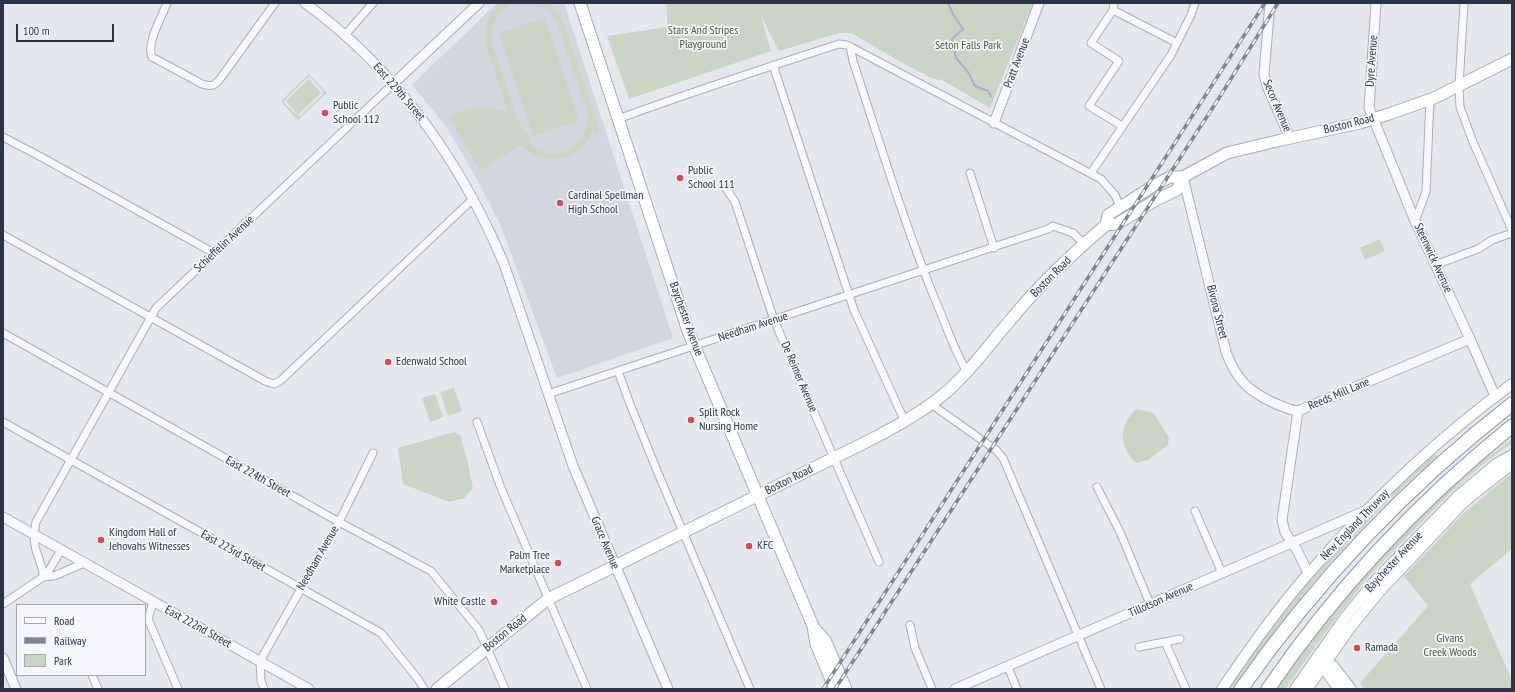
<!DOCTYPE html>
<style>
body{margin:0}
#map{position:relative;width:1515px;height:692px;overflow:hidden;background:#e4e7ec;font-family:"PT Sans Narrow",sans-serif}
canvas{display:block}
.frame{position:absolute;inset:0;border:4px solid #2b3445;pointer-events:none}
.legend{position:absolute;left:16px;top:604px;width:130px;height:72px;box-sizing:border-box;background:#f4f6f9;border:1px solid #a4a8b1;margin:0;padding:5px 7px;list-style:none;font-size:12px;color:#2b3445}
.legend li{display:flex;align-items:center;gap:8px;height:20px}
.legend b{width:20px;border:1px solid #a4a8b1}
.scale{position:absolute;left:16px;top:24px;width:98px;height:18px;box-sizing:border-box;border:2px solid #2b3445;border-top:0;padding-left:5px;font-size:12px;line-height:14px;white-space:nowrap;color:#2b3445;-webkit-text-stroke:3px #f4f6f9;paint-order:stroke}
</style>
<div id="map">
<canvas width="1515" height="692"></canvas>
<div class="frame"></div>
<ul class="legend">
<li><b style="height:5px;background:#fff"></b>Road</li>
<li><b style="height:5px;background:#7d8696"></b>Railway</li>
<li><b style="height:11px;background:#c9d6c5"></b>Park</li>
</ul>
<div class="scale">100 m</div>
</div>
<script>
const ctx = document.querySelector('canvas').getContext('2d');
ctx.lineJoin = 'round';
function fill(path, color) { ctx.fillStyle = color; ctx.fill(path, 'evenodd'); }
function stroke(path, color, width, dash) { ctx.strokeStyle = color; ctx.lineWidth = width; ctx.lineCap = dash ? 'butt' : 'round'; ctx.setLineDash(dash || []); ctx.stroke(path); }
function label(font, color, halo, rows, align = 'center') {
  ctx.font = font + ' "PT Sans Narrow",sans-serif'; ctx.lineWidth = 3.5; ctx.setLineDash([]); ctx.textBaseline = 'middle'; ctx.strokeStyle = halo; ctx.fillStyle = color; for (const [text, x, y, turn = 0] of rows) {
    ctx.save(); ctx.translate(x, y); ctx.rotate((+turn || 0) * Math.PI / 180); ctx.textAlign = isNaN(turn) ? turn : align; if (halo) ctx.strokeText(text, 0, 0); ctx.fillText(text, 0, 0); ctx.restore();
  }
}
const built = new Path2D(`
 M497,3H564L673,338L557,378L501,226L478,181L446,126L412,85Z`);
const green = new Path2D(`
 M501,3H515C498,9 489,25 492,43L517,120L531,139L527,141C552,168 592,147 587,111L558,25C553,14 547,7 536,3H550L562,18L601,133L595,136L593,130C581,163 545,168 521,145L480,170L449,117C470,105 485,104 508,113C503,99 499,85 494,71C486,46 476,23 501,3Z
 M666,3H1033L990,108L942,80L933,79L906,65L905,63L901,62L851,33H839L779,51L761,16L771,51L629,99L607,36L668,27Z
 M545,18L579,121L533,136L499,33Z
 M308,75L312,77L327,93L298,120L283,104L282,100ZM310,77L323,91V94L301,115L298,116L284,103V101L307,78Z
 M309,79L321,93L298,115L286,101Z
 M1380,239L1385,251L1365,260L1360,248Z
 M454,388L462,411L448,416L440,392Z
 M435,394L443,417L430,422L422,398Z
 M1136,409L1154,413L1169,438L1168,445L1148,460L1136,463C1124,451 1119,437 1126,422C1128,418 1133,413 1136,409Z
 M454,432L460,435L468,463L473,489L464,498L449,502L403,484L398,448Z
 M1512,439V443L1487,461L1449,494L1369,576L1333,622L1285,689H1276L1295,660L1334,610L1399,535L1485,455L1487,458Z
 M1439,455C1359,523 1293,603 1232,689H1228C1250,656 1273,622 1299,591C1339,543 1384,499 1429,456Z
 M1512,473V549L1470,584L1512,681V689H1364L1360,683L1428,606L1404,576L1463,514Z`);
const stream = new Path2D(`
 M948,3L954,16L963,29L952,39L956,58L968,72L975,86L988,91L991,96`);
const minor = new Path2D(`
 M167,3C162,17 146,43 152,57L202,84C211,87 214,86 220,79L275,3
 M1114,3L1113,10L1177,43
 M1464,3L1459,86L1460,107L1473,142L1512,230
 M1113,10L1091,43L1119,61L1089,106L1122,126
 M345,35L373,3
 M850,46L853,61C879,140 903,220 934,297C945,322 953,348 967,372
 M773,65L854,310L905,422
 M618,119C691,92 765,68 839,44L847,45L1101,179L1115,195L1120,207
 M3,137L43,158L214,253
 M970,173L994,248
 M1091,173L1171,55L1191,15L1195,3
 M726,188L735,202L774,320L879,562
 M1415,221L1426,192L1430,100
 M3,235L267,382L274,384L280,381L474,198
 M1435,265L1478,249L1492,240L1512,233
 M3,333L339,522L431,571L479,630L505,689
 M618,371L630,404L660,478L750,689
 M548,394L1048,229L1053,226L1073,233L1084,244
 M931,404L996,450L1003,458L1101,689
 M3,422L381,633L418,679L424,689
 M477,422L501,488L587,689
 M1097,487L1120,532L1150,604
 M1195,511L1222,573
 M43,577C43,567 39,560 36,550C33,540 34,531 36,522L156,308L393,84
 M43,577L54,576L84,563
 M153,602L148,619L178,689
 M3,604L43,577L48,572L61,550
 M910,625L915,648L932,689
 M1165,642L1186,689
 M1139,647L1180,639
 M1008,667L1017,689
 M92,675L98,689
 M264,689L261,681L260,661L339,522L373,453`);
const tertiary = new Path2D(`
 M305,3C396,69 461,162 504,264L573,466L668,689
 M1270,3L1264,74L1267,86L1290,138
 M1376,3L1369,108L1415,221L1470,339L1495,396
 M393,84L479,3
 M994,123L1039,3
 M1183,177L1226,352C1236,379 1248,391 1274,403C1282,406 1289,410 1298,411
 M3,517L309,689
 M1308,573L1297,550L1285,532L1282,520L1298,411L1470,339
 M3,658L16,689
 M955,689L1365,511`);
const secondary = new Path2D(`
 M1321,659L1333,666L1351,689
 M1320,663L1339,689
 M1222,689C1249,649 1277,609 1309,573C1369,504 1438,438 1512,384
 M1295,689L1344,619L1375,581L1459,495L1496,464L1512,455
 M1307,689L1350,628L1380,591L1462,504L1480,489L1512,464`);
const primary = new Path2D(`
 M580,3L688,331L813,626L816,644L835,689
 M1106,225L1117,224L1156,200L1177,190L1183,177
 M813,627L825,640L846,689
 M437,689L548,599L864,443C892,429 920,414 944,394C971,371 990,343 1013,317C1041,283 1073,253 1106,225L1108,215L1153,186L1170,177H1183L1227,153L1281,140L1360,123L1389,114L1434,98L1512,59`);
const motorway = new Path2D(`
 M1241,689C1317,581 1408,485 1512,404
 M1268,689C1336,589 1418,502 1512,426`);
const rail = new Path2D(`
 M823,689L1265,3
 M835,689L1219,98L1278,3`);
const markers = [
 [325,113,4,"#d1495b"],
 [680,178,4,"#d1495b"],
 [560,203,4,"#d1495b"],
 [388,362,4,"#d1495b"],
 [691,420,4,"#d1495b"],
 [101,540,4,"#d1495b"],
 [749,546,4,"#d1495b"],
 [558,563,4,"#d1495b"],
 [494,602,4,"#d1495b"],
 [1357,648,4,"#d1495b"]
];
const parkNames = [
 ["Stars And Stripes",703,31],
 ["Playground",703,45],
 ["Seton Falls Park",968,46],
 ["Givans",1450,639],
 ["Creek Woods",1450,653]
];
const streetNames = [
 ["Dyre Avenue",1372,61,-86],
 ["Pratt Avenue",1017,63,-69],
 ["East 229th Street",399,92,49],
 ["Secor Avenue",1277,106,67],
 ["Boston Road",1349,124,-14],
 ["Schieffelin Avenue",224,244,-43],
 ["Steenwick Avenue",1433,258,65],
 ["Boston Road",1051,277,-45],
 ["Bivona Street",1217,312,76],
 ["Baychester Avenue",686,319,70],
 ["Needham Avenue",753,327,-18],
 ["De Reimer Avenue",799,377,67],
 ["Reeds Mill Lane",1339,394,-23],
 ["East 224th Street",258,477,29],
 ["Boston Road",789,480,-27],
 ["New England Thruway",1355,525,-46],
 ["Grace Avenue",605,543,67],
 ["East 223rd Street",233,551,29],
 ["Needham Avenue",318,558,-60],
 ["Baychester Avenue",1394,562,-47],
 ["Tillotson Avenue",1161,600,-24],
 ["East 222nd Street",198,627,29],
 ["Boston Road",505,633,-39]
];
const poiNames = [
 ["Public",333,106],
 ["School 112",333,120],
 ["Public",688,171],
 ["School 111",688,185],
 ["Cardinal Spellman",568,196],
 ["High School",568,210],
 ["Edenwald School",396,362],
 ["Split Rock",699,413],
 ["Nursing Home",699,427],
 ["Kingdom Hall of",109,533],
 ["Jehovahs Witnesses",109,547],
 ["KFC",757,546],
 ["Palm Tree",550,556,"right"],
 ["Marketplace",550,570,"right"],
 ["White Castle",486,602,"right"],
 ["Ramada",1365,648]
];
fill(built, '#d2d6de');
fill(green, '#c9d6c5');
stroke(stream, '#9fb4cc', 2);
stroke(minor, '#a9aeb7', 9);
stroke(tertiary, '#a9aeb7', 11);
stroke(secondary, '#a9aeb7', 12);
stroke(primary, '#a3abb8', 13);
stroke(motorway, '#8b94a3', 15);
stroke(minor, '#f7f8fa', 7);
stroke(tertiary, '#f7f8fa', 9);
stroke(secondary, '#fff', 10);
stroke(primary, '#fff', 11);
stroke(motorway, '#fff', 13);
stroke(rail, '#7d8696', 3.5);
stroke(rail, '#f4f6f9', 2, [6]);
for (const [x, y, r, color] of markers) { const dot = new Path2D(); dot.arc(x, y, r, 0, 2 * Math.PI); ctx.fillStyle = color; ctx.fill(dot); stroke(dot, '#f4f6f9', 1.5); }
label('12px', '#3f6138', '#f4f6f9', parkNames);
label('12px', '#2b3445', '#f4f6f9', streetNames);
label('12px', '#2b3445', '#f4f6f9', poiNames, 'left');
</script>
